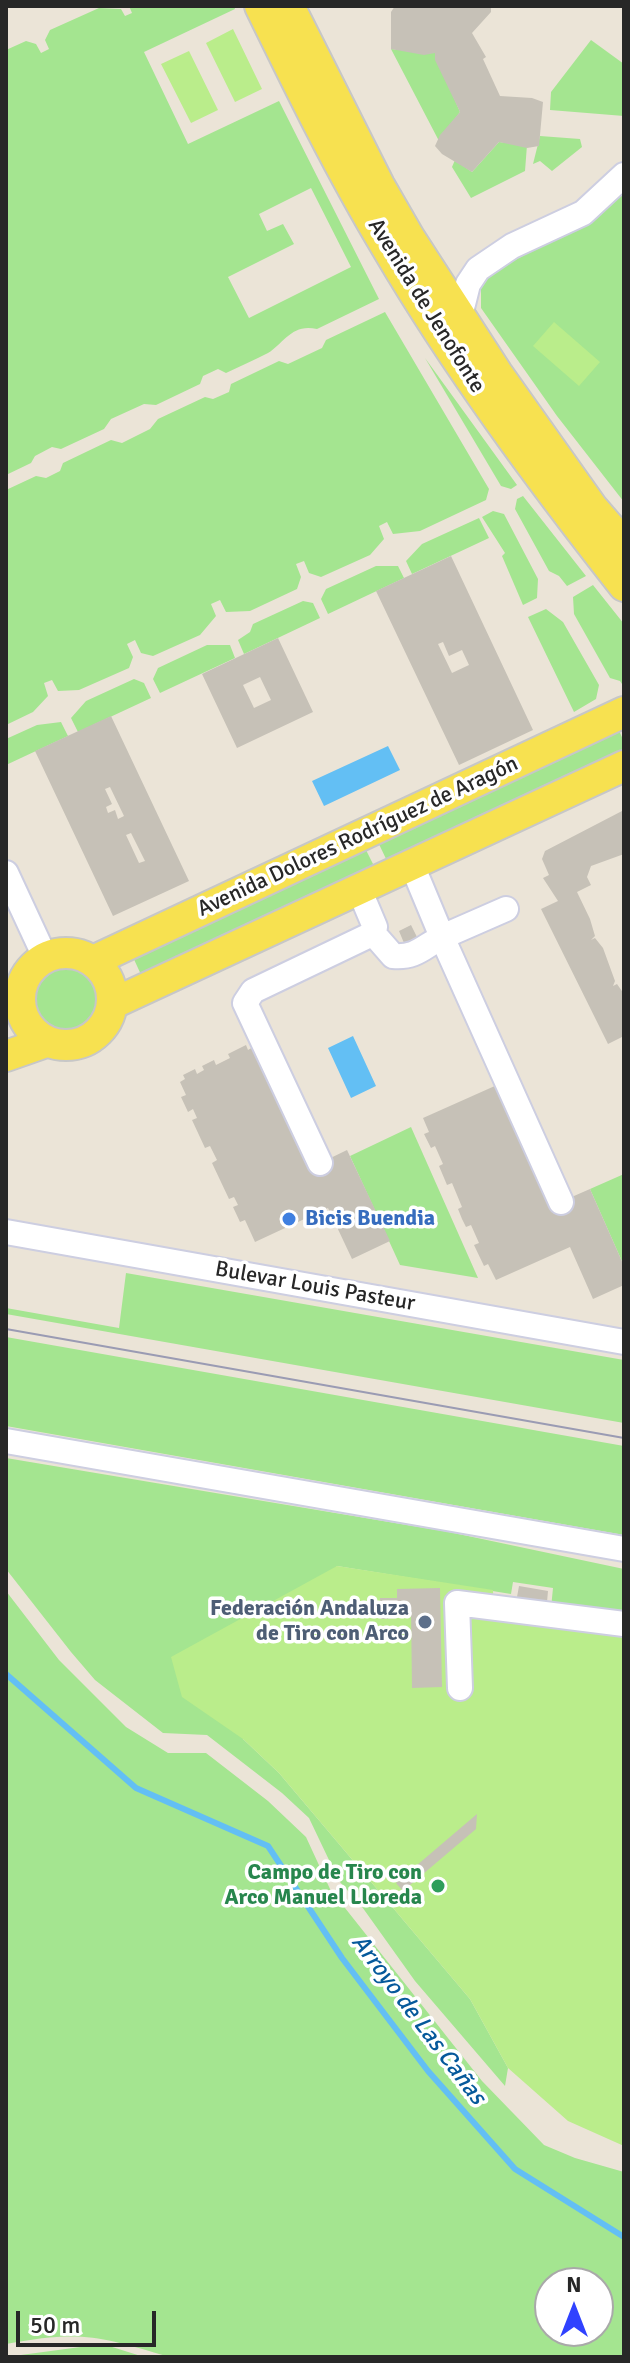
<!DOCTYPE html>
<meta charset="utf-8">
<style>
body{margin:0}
#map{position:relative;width:630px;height:2363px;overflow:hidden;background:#ebe4d7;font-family:Signika,sans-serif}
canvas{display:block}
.frame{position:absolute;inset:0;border:8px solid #272727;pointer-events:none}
.north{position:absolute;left:534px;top:2267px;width:80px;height:80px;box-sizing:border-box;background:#fff;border:2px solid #a9a9a9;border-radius:50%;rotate:0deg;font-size:22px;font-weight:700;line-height:32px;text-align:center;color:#272727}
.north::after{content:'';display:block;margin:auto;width:28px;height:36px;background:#3042ff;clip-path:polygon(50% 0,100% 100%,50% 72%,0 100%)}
.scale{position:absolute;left:16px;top:2311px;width:140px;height:36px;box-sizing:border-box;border:4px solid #272727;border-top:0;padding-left:10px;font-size:24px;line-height:28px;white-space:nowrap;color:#272727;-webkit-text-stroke:6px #fff;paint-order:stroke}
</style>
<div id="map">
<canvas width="630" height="2363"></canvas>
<div class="frame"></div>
<div class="north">N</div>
<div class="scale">50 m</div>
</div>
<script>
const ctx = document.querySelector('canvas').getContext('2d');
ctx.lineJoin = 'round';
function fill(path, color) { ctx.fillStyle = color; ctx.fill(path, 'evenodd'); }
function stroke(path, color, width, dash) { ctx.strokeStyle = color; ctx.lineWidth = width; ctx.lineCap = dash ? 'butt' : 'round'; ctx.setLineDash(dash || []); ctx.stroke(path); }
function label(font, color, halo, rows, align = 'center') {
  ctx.font = font + ' Signika,sans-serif'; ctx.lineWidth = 7; ctx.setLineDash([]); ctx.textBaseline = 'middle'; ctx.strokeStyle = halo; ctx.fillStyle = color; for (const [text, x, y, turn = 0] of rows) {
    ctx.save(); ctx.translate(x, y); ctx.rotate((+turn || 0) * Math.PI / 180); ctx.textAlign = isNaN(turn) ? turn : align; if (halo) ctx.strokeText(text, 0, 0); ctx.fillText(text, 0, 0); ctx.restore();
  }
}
const green = new Path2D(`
 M129,6H234L235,9L144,52L188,144L279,101L379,299L317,329C292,323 284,343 268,353C255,360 240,366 226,373L218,369L203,376L200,384L156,405L144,404L111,419L104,429L61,449L52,447L35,456L31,463L6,475V50L26,41L36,44L41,53L49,49L45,40L50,30L99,8L121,9L125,16L132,13ZM311,188L351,267L249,318L228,277L294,244L283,224L267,231L259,214Z
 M591,40L624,64V116L550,110L551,92Z
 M391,49L435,53L460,112L439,141Z
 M540,136L580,139L582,147L552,171L540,161L533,164Z
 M499,142L527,145L525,171L471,198L452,167L455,160L472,172Z
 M624,192V502L557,416L481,308V283C526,247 583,233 624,192Z
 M385,312L489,489L486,500L420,531L393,534L387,522L379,526L384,539L370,555L321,577L309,573L304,561L296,564L301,577L297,589L250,611L226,612L220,600L211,604L216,616L200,635L153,656L141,653L135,640L127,644L133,657L129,668L79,690L58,691L52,680L44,683L48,696L33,712L6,725V490L36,476L46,478L60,471L63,463L111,440L122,443L150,429L158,419L205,397L213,399L229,392L231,384L279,361L288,364L322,348L326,340Z
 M425,358L517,485L511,489L501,486Z
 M523,496L586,576L567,586L559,576L549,571L515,509L517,499Z
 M493,511L504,514L538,579L537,598L523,605L502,556L505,553L482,517Z
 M479,518L489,538L412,574L406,561L422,544Z
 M376,566H398L404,578L328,614L321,599L326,589Z
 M593,585L624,624V687L620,681L610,678L574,614L573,597Z
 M303,601L313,603L320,618L244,654L238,640L250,632L253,624Z
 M546,609L563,622L599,685L596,699L574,712L528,617Z
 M207,645H230L235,658L160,693L153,679L158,668Z
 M134,679L144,683L151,698L78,732L71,718L86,701Z
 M61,722L68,736L6,765V739L37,725Z
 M618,728L624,742V754L388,863L377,840Z
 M364,846L376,870L143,979L132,955Z
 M30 1003a35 35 0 1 1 70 0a35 35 0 1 1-70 0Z
 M411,1127L478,1278L400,1265L350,1156Z
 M624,1174V1266L590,1189Z
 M126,1273L624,1360V1423L6,1314V1308L119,1328Z
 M6,1337L624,1446V1535L6,1426Z
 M6,1458L449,1532L624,1569V1619L551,1608L553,1588L513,1582L511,1594L337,1566L243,1739L279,1773L470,1999L508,2068L505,2086L415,1981L360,1904L339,1881L309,1818L282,1793L207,1735L163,1733L95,1680L71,1652L6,1569Z
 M6,1591L59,1660L126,1727L168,1753H206L268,1801L306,1837L330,1889L482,2081L544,2145L575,2158L624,2172V2357H170C99,2336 80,2330 6,2344ZM550,2283H598V2331H550Z
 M88,2346H109L144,2357H6Z`);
const pitch = new Path2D(`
 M233,29L262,89L235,102L206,43Z
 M189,51L218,110L191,123L161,64Z
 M554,322L600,362L579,386L533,346Z
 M337,1566L493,1590L494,1618L624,1637V2146L568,2121L508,2068L470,1999L279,1773L243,1739L182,1697L171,1657Z`);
const water = new Path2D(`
 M388,746L400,770L324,806L312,781Z
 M353,1036L376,1086L351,1098L328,1048Z`);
const stream = new Path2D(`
 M6,1674L136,1788L268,1846L342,1958L428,2071L515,2169L624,2237`);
const building = new Path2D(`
 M395,6H491V12L472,33L486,57L483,59L500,96L532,98L543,102L539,146L527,148L499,142L472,172L442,154L435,146L440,135L460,112L435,60V53L424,55L391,49V12Z
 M451,556L533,730L459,765L376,591ZM443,642L449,656L462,650L469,665L452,673L438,644Z
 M278,638L313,712L237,748L202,674ZM260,677L271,700L254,708L243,685Z
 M111,716L189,881L113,916L35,751ZM110,787L124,816L118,819L115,810L108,813L106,807L112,804L105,789ZM131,833L145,861L139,863L126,835Z
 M622,811L624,854L591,866L587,877L591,885L577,892L590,919L595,936L591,940L595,938L603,948L615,981L613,986L617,984L624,994V1036L608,1044L541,909L558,901L543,878L549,875L542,859L545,851Z
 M411,925L417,937L404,943L399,931Z
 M246,1045L248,1050L253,1047L310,1168L347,1150L390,1241L352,1259L328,1208L255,1242L245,1220L240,1222L233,1207L238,1205L234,1197L229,1199L212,1163L217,1160L210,1146L205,1148L192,1120L197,1118L193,1109L188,1112L181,1097L186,1095L180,1082L185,1079L183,1075L195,1069L197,1074L204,1070L202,1066L214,1060L216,1065L230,1058L228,1054Z
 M497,1085L551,1206L590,1189L624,1266V1285L593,1299L570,1247L496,1280L488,1264L484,1266L474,1245L479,1243L471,1225L466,1227L462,1219L458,1209L462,1207L452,1183L447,1185L439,1166L443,1164L435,1146L431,1148L424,1134L429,1132L423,1118Z
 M519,1586L548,1591L547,1602L517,1597Z
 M440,1588L442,1687L412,1688L411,1611H398V1618L381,1619L380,1598H397V1589Z
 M477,1814L476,1829L403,1891L396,1883Z`);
const minor = new Path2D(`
 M460,316L468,284L478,269L512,246L583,213L624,175
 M412,865L442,937L506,909
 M6,873L45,957
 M372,932L393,956C416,958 423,947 442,937L561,1202
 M320,1163L245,1003L253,991L370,935L375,927L359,889
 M6,1232L624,1342
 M6,1441L624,1549
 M460,1688L457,1603L624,1624`);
const major = new Path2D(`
 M260,6C300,88 340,170 387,248C457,367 539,478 624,586
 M289,6L379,185L409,237L497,373L592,507L624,544
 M20 999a46 46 0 1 1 92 0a46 46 0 1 1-92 0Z
 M93,961L624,712
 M114,1003L624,766
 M6,1056L46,1042`);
const tram = new Path2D(`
 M6,1329L624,1438`);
const markers = [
 [289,1219,8,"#3f7fe0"],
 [425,1622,8,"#5c6f8a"],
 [438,1886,8,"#2e9e5b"]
];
const streetNames = [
 ["Avenida de Jenofonte",426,306,58],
 ["Avenida Dolores Rodríguez de Aragón",358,837,-25],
 ["Bulevar Louis Pasteur",315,1287,10]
];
const shopNames = [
 ["Bicis Buendia",305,1219]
];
const serviceNames = [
 ["Federación Andaluza",409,1609],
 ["de Tiro con Arco",409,1634]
];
const leisureNames = [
 ["Campo de Tiro con",422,1873],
 ["Arco Manuel Lloreda",422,1898]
];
const waterNames = [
 ["Arroyo de Las Cañas",418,2020,53]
];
fill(green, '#a4e590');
fill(pitch, '#baed8b');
fill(water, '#63bff4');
stroke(stream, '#63bff4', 6);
fill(building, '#c6c1b7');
stroke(minor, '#cdcee1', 28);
stroke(major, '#c7c7c7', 34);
stroke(minor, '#fff', 24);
stroke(major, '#f7e150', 30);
stroke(tram, '#9a9bb3', 2);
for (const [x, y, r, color] of markers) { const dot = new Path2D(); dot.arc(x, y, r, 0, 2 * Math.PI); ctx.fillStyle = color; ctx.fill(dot); stroke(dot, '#fff', 3); }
label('22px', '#272727', '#fff', streetNames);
label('bold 22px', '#366cbe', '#fff', shopNames, 'left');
label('bold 22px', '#4e5e75', '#fff', serviceNames, 'right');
label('bold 22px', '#27864d', '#fff', leisureNames, 'right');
label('italic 24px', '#06599b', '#fff', waterNames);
</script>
